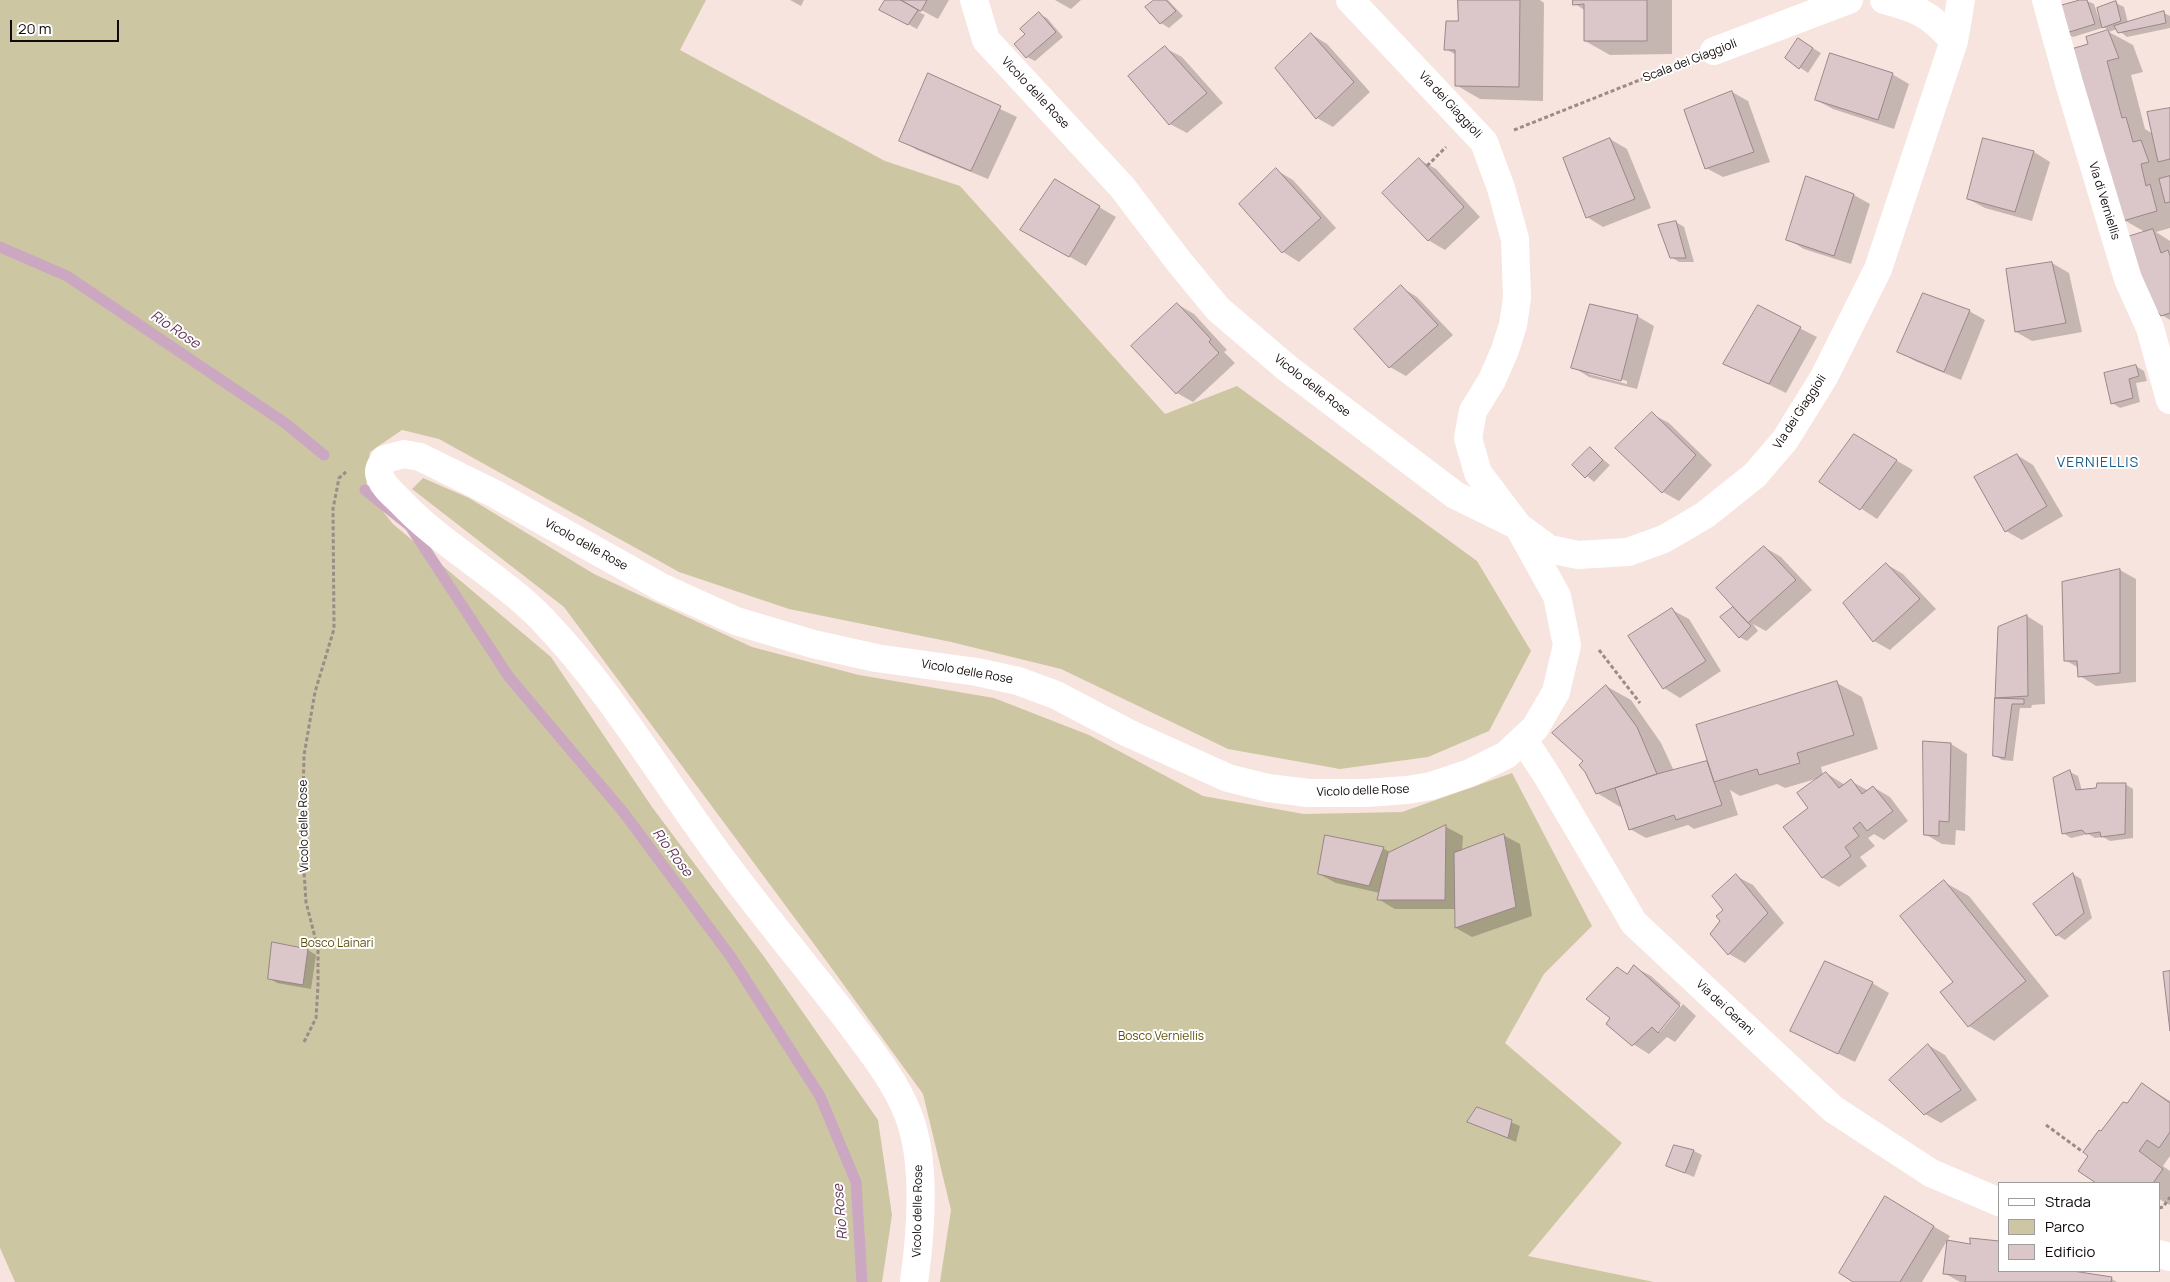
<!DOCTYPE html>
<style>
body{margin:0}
#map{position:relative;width:2170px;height:1282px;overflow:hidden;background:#f8e4de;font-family:Manrope,sans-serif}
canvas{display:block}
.legend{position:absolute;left:1998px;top:1182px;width:162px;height:90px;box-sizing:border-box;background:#fff;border:1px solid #9f9d9c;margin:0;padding:6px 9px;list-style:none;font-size:15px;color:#100a08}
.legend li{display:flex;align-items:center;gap:10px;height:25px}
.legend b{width:25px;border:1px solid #9f9d9c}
.scale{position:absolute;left:10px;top:20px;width:109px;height:22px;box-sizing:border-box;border:2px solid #100a08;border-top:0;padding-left:6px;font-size:15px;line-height:18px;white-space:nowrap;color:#100a08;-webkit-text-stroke:4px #fff;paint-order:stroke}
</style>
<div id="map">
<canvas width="2170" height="1282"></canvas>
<ul class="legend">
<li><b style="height:6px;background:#fff"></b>Strada</li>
<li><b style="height:14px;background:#cdc6a3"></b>Parco</li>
<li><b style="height:14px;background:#dbc6c9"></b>Edificio</li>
</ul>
<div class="scale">20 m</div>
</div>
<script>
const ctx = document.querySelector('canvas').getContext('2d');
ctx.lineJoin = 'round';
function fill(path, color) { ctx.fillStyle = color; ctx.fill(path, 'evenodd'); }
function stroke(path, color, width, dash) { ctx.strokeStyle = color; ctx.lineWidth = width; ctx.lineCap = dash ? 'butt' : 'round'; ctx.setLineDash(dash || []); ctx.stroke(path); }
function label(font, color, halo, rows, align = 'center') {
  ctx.font = font + ' Manrope,sans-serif'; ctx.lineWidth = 4; ctx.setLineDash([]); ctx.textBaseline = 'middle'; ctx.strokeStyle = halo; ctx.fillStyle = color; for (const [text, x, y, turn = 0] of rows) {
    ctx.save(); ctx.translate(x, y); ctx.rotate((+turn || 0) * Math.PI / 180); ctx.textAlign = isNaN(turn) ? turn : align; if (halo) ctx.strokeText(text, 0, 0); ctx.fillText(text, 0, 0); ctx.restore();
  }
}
const green = new Path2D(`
 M0,0H706L680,50L885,161L960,186L1165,414L1237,386L1477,561L1531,651L1489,731L1428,757L1340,769L1228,749L1061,669L951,642L789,609L679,572L439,439L402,430L370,452L366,490L393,524L551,657L652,807L765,958L878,1120L892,1215L882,1282H15L0,1248Z
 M423,478L469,498L594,574L752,647L859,675L994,698L1089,735L1203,796L1304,814L1402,812L1512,773L1592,926L1544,974L1505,1043L1622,1143L1528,1256L1654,1282H940L951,1210L923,1094L814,944L564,607L412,489Z`);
const shadow = new Path2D(`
 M790,0H804L801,6Z
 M887,0H949L938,19L921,10L919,12L925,15L917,29L889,14Z
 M1055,0H1081L1071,9Z
 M1156,0H1168L1183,16L1169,28L1161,23Z
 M1459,0H1540L1544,3L1543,101L1480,99L1456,85V55L1446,49L1459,23Z
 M1575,0H1672V54L1610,55L1585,41L1586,11L1575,4Z
 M2085,0L2094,4L2099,19L2116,3L2124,7L2128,23L2164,13L2170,16V28L2127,37L2117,29L2109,32L2133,45L2143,72L2131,75L2145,129L2153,134L2170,109V228L2156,232L2170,241V320L2162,315L2145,232L2124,220L2088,38L2110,31L2101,26L2102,28L2073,37L2065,33Z
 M1039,14L1047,18L1063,37L1035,61L1027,57V34Z
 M1311,34L1327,44L1370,92L1333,127L1317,118Z
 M1799,40L1821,53L1808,73L1786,58Z
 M1165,48L1182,57L1223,103L1187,133L1170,124Z
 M1892,74L1909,84L1894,129L1833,109L1816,100Z
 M929,75L1017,117L988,179L917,150L901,140Z
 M1732,92L1748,101L1770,162L1723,177L1706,168Z
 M1610,139L1627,149L1651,208L1603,227L1587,217Z
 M2034,152L2050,162L2032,221L1985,208L1968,199Z
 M1420,160L1436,169L1480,217L1445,250L1428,240Z
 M1276,170L1293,180L1336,228L1299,262L1283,252L1241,204Z
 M1055,181L1116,217L1086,266L1022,230Z
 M1854,195L1870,204L1851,264L1804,249L1787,239Z
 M1676,222L1684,227L1694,262H1679L1671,257Z
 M2052,263L2069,273L2082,332L2032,341L2016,332Z
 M1401,287L1417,297L1453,335L1406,376L1390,367Z
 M1177,304L1194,314L1227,350L1224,352L1235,363L1193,402L1177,393Z
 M1758,307L1817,337L1786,393L1725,363Z
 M1969,311L1985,320L1961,380L1915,361L1898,351Z
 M1637,316L1654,326L1637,389L1589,377L1573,367ZM1589,371L1627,381V384L1589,374Z
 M2136,366L2144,371L2147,381L2136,383L2140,402L2120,408L2112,403Z
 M1652,414L1669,423L1712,465L1679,501L1663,492Z
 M1854,436L1913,470L1877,519L1821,482Z
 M1590,449L1610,465L1594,482L1574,465Z
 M2017,455L2033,465L2063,516L2022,540L2006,531Z
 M1764,547L1781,557L1812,590L1766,631L1753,624L1758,631L1747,641L1739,637L1733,609L1739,612Z
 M1886,564L1903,574L1936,609L1890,650L1874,641Z
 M2120,570L2136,579V682L2096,686L2080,676L2079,668L2065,660Z
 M1672,610L1689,619L1721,671L1680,698L1664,688Z
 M2027,616L2043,626L2045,704L2032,705L2031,708H2020L2013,761L2002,760L1994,755L1999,627Z
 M1837,683L1862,697L1878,749L1821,767L1823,775L1826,773L1845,785L1851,781L1867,790L1873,787L1890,797L1908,821L1884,840L1874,834L1868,838L1875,846L1860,857L1867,866L1839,887L1823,878L1785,827L1810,808L1819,778L1785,788L1777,784L1740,796L1730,790L1738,815L1694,829L1688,825L1646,838L1630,829L1622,808L1597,793L1585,761L1606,686L1631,700L1661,743L1674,771L1707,763L1710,764Z
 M1951,744L1967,754L1965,831L1956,830L1955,845L1942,844L1925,834Z
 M2070,772L2078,776L2082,791L2125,784L2133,789V838L2110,841L2103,837L2095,838L2088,834L2071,838L2063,833Z
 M1446,827L1463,836L1462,851L1503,835L1520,844L1532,916L1472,937L1456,928V909H1395L1378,899L1380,893L1336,883L1319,874L1383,848L1391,853Z
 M2073,874L2081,879L2092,918L2065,940L2057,935L2035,904Z
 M1736,876L1753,885L1784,923L1745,963L1729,954L1722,921Z
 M1944,882L1969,896L2049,996L1994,1041L1969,1026L1942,992L1955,982Z
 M308,950L316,955L311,989L277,983L269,978Z
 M1634,967L1651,976L1681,1003L1657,1032H1660L1683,1004L1696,1016L1675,1042L1667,1037L1649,1054L1633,1044L1612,1018L1617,968L1628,975Z
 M1872,983L1889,993L1855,1062L1792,1031Z
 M1928,1045L1945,1055L1977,1100L1941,1123L1925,1114Z
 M2142,1084L2170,1101V1156L2163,1166L2170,1171V1205L2159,1199V1183H2098L2080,1170L2102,1132L2128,1104Z
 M1478,1108L1520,1126L1516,1142L1469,1122Z
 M1675,1147L1694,1151L1702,1155L1694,1177L1667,1166Z
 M1885,1198L1950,1236L1922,1282H1855Z
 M1971,1245L1999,1271H2077L2084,1275L2112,1279L2117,1282H1960L1944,1273Z`);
const stream = new Path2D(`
 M0,247L67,276L285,423L324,455
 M365,490L410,526L509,677L624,813L731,957L820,1096L856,1182L862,1282`);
const building = new Path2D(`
 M885,0H901L918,10L908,25L879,10Z
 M901,0H927L921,11Z
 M1154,0H1166L1176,11L1160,24L1145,7Z
 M1458,0H1520L1519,87L1455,86V50H1444L1446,21H1458Z
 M1573,0H1647V41H1584V4L1573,5Z
 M2080,0H2087L2095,24L2063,34L2056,7Z
 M2116,1L2121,21L2102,28L2097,8Z
 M2164,11L2166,23L2118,33L2114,26Z
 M1039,12L1056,32L1026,58L1014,44L1025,34L1020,29Z
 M2108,30L2119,58L2107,61L2122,118L2126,117L2133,142L2141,140L2149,162L2141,164L2146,186L2150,184L2157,211L2123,221L2068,50L2088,44L2086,37Z
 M1311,33L1354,82L1316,119L1275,68Z
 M1798,38L1813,48L1799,69L1785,58Z
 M1165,46L1207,93L1169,125L1128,76Z
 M1830,53L1893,73L1878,120L1815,100Z
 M928,73L1001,106L971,171L899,141Z
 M1732,91L1754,152L1705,169L1684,110Z
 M2170,108V159L2158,162L2147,112Z
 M1610,138L1635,199L1586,218L1563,158Z
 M1983,138L2034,151L2015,212L1967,199Z
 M1419,158L1464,207L1428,241L1382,193Z
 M1276,168L1321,218L1282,253L1239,204Z
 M1806,176L1854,194L1834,256L1786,240Z
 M2170,176V202L2165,203L2159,179Z
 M1055,179L1100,206L1069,257L1020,230Z
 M1676,221L1686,258H1670L1658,225Z
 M2153,229L2161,253L2168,250L2170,256V313L2161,316L2147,299L2124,238Z
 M2052,262L2066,323L2015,332L2006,269Z
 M1401,285L1438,325L1389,368L1354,329Z
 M1923,293L1970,310L1944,372L1897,352Z
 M1177,303L1211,339L1209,342L1219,353L1176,394L1131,346Z
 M1590,304L1638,315L1621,381L1571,368Z
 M1758,305L1801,327L1769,384L1723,364Z
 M2136,365L2139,376L2129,379L2133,398L2111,404L2104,373Z
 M1652,412L1696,455L1662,493L1615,448Z
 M1854,434L1897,460L1860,510L1819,482Z
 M1590,447L1603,460L1585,478L1572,465Z
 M2017,454L2047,506L2005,532L1974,477Z
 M1764,546L1796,580L1748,623L1716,588Z
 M1886,563L1920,599L1873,642L1843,603Z
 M2120,569V673L2078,677L2077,661H2064L2062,582Z
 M1733,607L1751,626L1739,638L1720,617Z
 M1672,608L1706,661L1663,689L1628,636Z
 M2027,615L2028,696L1995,698L1998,627Z
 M1837,681L1854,735L1797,753L1800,763L1759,775L1757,769L1714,782L1696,725Z
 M1606,685L1637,727L1657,774L1596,794L1585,772L1579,765L1583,761L1552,733Z
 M1995,698L2024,699V704H2012L2005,758L1993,756Z
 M1923,741L1951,743L1949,822L1939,821V836L1924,835Z
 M1707,761L1722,805L1676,820L1674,815L1629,830L1615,788L1657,774Z
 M2070,770L2076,790L2096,788L2097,783H2126L2125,834L2101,837L2100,832L2086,834L2082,830L2062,834L2053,778Z
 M1826,772L1839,788L1851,779L1862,794L1873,786L1893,811L1867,831L1860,822L1853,828L1859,836L1845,847L1851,856L1822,878L1783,827L1808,808L1797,793Z
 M1446,825L1445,900H1377L1388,853Z
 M1504,834L1516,907L1455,928L1454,853Z
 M1325,835L1384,847L1369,886L1318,874Z
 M2073,873L2084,913L2056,936L2033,904Z
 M1736,874L1768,913L1728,955L1710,934L1720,921L1716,916L1723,910L1712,896Z
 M1944,880L2026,981L1968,1027L1940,992L1953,982L1900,916Z
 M272,942L308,949L303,985L268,979Z
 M1825,961L1873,982L1838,1054L1790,1031Z
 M1634,965L1680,1006L1658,1033L1652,1027L1632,1046L1606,1024L1610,1018L1586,999L1617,967L1627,974Z
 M2170,971V1031L2163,972Z
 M1928,1044L1961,1090L1924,1115L1889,1080Z
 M2142,1083L2170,1103V1132L2159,1148L2147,1140L2139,1151L2163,1169L2153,1183H2096L2078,1171L2088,1156L2083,1152L2099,1130L2101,1131L2123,1102L2127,1103Z
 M1477,1107L1512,1120L1508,1138L1467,1122Z
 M1674,1145L1694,1150L1685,1173L1666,1166Z
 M1885,1196L1934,1226L1900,1282H1853L1839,1273Z
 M1970,1238L1999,1241V1271H2073L2112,1277L2111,1282H1965L1966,1276L1943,1274L1947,1240L1970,1244Z`);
const path = new Path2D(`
 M1514,130L1685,62
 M1427,166L1446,147
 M1599,650L1640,703
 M304,1042L316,1018L318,985V949L306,902L302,841L304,755L315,692L334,629L333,509L339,478L346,472
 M2046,1125L2083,1152
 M2159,1208L2163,1207L2170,1197`);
const minor = new Path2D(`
 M1350,0L1484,142L1501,188L1515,239L1517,298L1513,325L1505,350L1492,380L1473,411L1468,438L1478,473L1518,526L1549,549L1578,555L1628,552L1664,539L1705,515L1755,475L1785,440L1824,377L1878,269L1954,41L1961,0
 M1884,0C1918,9 1930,14 1954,41
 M2046,0L2069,83L2128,279L2150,328L2170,400
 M1714,51L1849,0
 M1523,739L1546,774L1634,923L1833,1109L1931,1173L1999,1202
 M2159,1254L2170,1257
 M914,1282C921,1231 927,1162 908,1114C894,1078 867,1046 844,1015C808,969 771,924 736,878C670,793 617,697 542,619C499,575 442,546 400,501C393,494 384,487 380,477C377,470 381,465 385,459L404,454L420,457L495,494L661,587L736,621L813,644L876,658L977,672L1018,681L1056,695L1128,733L1228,778L1268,788L1308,793H1366L1407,790L1431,786L1470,773L1506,755L1535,728L1556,692L1567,645L1557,596L1518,526L1455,495L1287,368L1218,309L1180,263L1122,187L986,40L974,0`);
const streetNames = [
 ["Scala dei Giaggioli",1690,61,-21],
 ["Vicolo delle Rose",1035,93,47],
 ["Via dei Giaggioli",1450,105,47],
 ["Via di Verniellis",2104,201,73],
 ["Vicolo delle Rose",1312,386,38],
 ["Via dei Giaggioli",1800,412,-57],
 ["Vicolo delle Rose",586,545,29],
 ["Vicolo delle Rose",967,672,10],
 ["Vicolo delle Rose",1363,791,-2],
 ["Vicolo delle Rose",304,826,-91],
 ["Via dei Gerani",1725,1008,43],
 ["Vicolo delle Rose",918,1211,-89]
];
const parkNames = [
 ["Bosco Lainari",337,944],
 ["Bosco Verniellis",1161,1037]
];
const waterNames = [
 ["Rio Rose",175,330,34],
 ["Rio Rose",672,853,53],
 ["Rio Rose",841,1212,-95]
];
const neighbourhoodNames = [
 ["VERNIELLIS",2098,463]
];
fill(green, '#cdc6a3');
fill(shadow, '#0003');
stroke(stream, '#cba7c1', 11);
fill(building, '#dbc6c9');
stroke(building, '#9a8689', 1);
stroke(path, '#9b8c88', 3, [4, 2.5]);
stroke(minor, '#fff', 28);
label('12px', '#100a08', '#fff', streetNames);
label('12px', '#605310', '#fff', parkNames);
label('italic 14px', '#633558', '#fff', waterNames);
ctx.letterSpacing = '1px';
label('14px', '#1b5b8b', '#fff', neighbourhoodNames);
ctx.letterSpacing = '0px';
</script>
